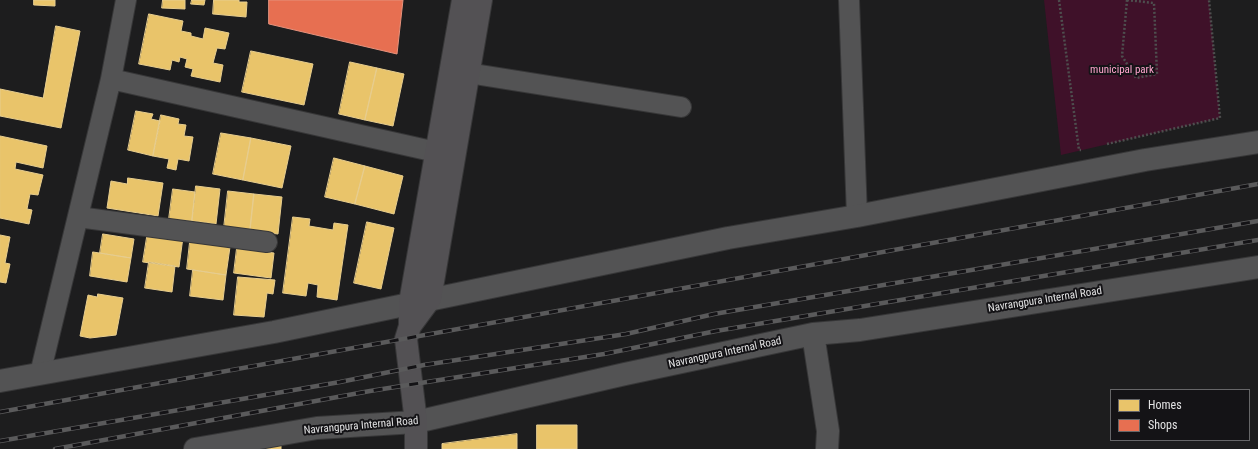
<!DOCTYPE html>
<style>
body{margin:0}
#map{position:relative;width:1258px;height:449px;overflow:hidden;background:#1d1d1e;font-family:"Roboto Condensed",sans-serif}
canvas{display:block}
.legend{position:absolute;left:1110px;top:389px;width:140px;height:52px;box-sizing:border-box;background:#141316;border:1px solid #666668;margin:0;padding:5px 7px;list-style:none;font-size:12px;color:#e2e2e3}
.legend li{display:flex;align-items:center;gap:8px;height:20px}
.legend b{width:20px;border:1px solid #666668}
</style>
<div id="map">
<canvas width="1258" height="449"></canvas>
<ul class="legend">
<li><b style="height:11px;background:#e9c46a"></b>Homes</li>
<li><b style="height:11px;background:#e76f51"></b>Shops</li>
</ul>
</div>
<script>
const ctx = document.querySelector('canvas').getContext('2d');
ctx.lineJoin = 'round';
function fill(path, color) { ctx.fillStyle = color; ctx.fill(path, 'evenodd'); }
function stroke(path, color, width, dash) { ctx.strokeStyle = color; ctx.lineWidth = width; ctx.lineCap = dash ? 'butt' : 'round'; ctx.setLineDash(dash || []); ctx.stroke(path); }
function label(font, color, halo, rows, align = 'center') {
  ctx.font = font + ' "Roboto Condensed",sans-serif'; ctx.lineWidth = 4; ctx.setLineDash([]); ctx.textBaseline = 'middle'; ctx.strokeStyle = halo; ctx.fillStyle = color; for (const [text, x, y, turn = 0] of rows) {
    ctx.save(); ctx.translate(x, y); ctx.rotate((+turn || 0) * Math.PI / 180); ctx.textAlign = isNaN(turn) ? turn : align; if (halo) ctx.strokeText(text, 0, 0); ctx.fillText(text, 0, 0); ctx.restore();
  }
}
const green = new Path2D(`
 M1044,0H1209L1220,118L1061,155Z`);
const homes = new Path2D(`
 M34,0H55V6L34,5Z
 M163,0H185V9L162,8Z
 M192,0H205L204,5L191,4Z
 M214,0H239V2H247L246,17L213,14Z
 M149,14L183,21L181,31L191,33V36L203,39L205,28L229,33L225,49L217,48L213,63L223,65L220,82L191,76L193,69L185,67L187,59L180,57L179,62L172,60L170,70L139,64Z
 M56,26L80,31L61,128L0,116V89L43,98Z
 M251,51L313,64L304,105L242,92Z
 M350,62L377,68L365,120L339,114Z
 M377,68L404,74L393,126L365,120Z
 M136,111L153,114L151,119L160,121L153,156L128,150Z
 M161,115L179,119L178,124L186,125L184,136L193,137L189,161L178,159L176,170L167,168L169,159L153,156Z
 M221,133L251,138L243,180L213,174Z
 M0,136L47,146L43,168L16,162L15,169L43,175L38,195L30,194L27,209L32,210L29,224L0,218Z
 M251,138L291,146L282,188L243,180Z
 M334,158L365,166L355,204L325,197Z
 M365,166L403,176L394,214L355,204Z
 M128,178L163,183L158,216L107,208L111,181L127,184Z
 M196,186L220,189L216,224L192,221Z
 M173,189L195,192L192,221L169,219Z
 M228,191L254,194L250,231L224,228Z
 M254,194L282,197L278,234L250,231Z
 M293,217L310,219L309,226L333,230L334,223L348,225L337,300L317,297L318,285L308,283L306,296L283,293Z
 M367,222L394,228L381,289L354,283Z
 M148,231L183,237L179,267L143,262Z
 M103,234L134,239L131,258L100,253Z
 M0,235L10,237L5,263L10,264L6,283L0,282Z
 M190,242L230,247L226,275L187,269Z
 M237,248L274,253L271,278L234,273Z
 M93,252L131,258L127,282L90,276Z
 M149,262L175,266L172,292L145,288Z
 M193,270L226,275L223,300L190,296Z
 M238,277L275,280L273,294L267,293L264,317L234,315Z
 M98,294L123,298L116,335L90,338L80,336L88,295L97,297Z
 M537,425H577V449H537Z
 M517,434V449H442V444Z
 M246,445L281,446V449H246Z`);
const shops = new Path2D(`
 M269,0H403L397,54L269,24Z`);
const path = new Path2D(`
 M1059,0L1079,150H1081
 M1127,0L1154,3L1157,74L1136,78L1122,56Z
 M1107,144L1220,118L1209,0`);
const minor = new Path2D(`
 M849,0L857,216
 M468,73L681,107
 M111,79L436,152
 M78,217L267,242
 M40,374L111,79L126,0`);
const tertiary = new Path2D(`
 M813,334L828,431L827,449
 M0,381L274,332L728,238L857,216L1145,160L1258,142
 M195,449L317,428L416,422L625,374L813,334L860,330L1258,267`);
const secondary = new Path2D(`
 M410,326L430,299L481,0
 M416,449V422L406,339L410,326V303L463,0`);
const rail = new Path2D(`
 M0,412L1258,184
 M0,441L340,382L424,365L626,334L714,314L1258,221
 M55,449L370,391L604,354L716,331L1258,240`);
const parkNames = [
 ["municipal park",1122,70]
];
const streetNames = [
 ["Navrangpura Internal Road",1045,300,-9],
 ["Navrangpura Internal Road",725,353,-12],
 ["Navrangpura Internal Road",361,426,-5]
];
fill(green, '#3f1129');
fill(homes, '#e9c46a');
stroke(homes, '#e7cd8e', 1);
fill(shops, '#e76f51');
stroke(shops, '#e6927d', 1);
stroke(minor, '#373738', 22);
stroke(tertiary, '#373738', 24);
stroke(secondary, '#373738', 24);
stroke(path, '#4e4e4e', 2.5, [2, 2]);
stroke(minor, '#535354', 20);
stroke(tertiary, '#535354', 22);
stroke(secondary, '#535154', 22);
stroke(rail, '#5a5a5b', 4.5);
stroke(rail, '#141316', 3, [9]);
label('11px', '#fea5cd', '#141316', parkNames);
label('11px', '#e2e2e3', '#141316', streetNames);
</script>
